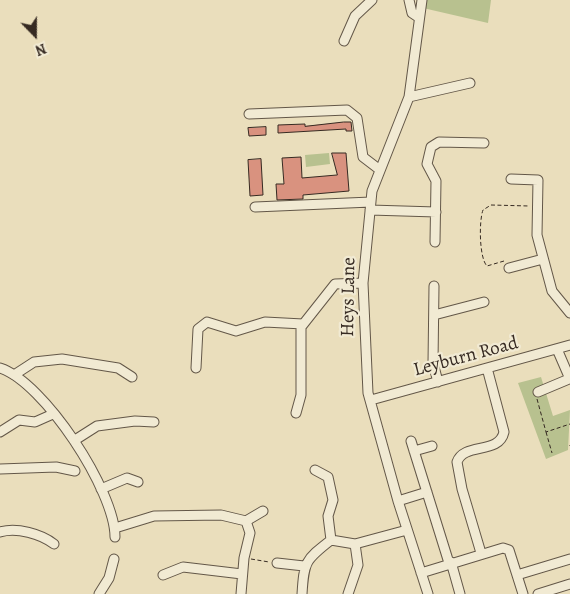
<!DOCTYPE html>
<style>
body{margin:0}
#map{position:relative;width:570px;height:594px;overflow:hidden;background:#eadebc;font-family:Alegreya,serif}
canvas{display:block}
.north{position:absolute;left:10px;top:10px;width:50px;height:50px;-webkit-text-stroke:4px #f1ead3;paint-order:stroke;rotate:158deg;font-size:14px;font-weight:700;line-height:20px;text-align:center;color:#362a22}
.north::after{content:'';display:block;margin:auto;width:18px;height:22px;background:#362a22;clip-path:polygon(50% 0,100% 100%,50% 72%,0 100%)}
</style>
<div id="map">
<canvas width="570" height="594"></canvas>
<div class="north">N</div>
</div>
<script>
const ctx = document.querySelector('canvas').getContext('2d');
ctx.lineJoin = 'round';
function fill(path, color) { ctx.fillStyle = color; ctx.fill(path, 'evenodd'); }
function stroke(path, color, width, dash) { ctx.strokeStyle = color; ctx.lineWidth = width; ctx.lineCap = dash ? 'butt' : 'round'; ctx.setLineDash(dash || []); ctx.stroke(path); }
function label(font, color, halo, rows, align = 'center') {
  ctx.font = font + ' Alegreya,serif'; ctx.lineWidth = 4.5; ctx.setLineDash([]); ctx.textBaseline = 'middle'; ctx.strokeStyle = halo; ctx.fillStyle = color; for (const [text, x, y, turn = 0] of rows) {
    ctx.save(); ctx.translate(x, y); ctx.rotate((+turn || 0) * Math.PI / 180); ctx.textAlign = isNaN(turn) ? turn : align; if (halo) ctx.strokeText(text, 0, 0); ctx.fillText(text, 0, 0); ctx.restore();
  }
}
const green = new Path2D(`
 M425,0H491L488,23L423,8Z
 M329,153L330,164L306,167L305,155Z
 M541,377L553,416L570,410L568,450L546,459L518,383Z`);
const building = new Path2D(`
 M344,122H351L352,131H346V129L278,133V125L305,124V126Z
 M266,127V135L249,136L248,128Z
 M332,153H346L349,191L303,195V199L277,200L276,184H284L282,158L301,157L302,178L337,175Z
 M261,159L263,195L250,196L248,160Z`);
const path = new Path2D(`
 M504,261L487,266C479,258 479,220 483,210L491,205L529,206
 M537,399L546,432L570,424
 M546,432L552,453
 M570,445V446
 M251,559L269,562`);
const minor = new Path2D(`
 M409,0L412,13L418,17
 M422,0L409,97L372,191L363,283L368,393L398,501L428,594
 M344,41L355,16L372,0
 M409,97L470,83
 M249,114L347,110L357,118L363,157L380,170
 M511,179L538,180L537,235L552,291L570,313
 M255,207L371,202
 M370,210L436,212
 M435,242L436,181L427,164L431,147L439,142L484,143
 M509,268L543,259
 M434,286L433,363L438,382
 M434,315L484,302
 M557,349L570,379
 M0,368C44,382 115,491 115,537
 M196,368L198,329L207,322L236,331L265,322L303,324
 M14,375L34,362L62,359L118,368L132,377
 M538,392L569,379
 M371,400L570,345
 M296,413L301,395V327L335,284L363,283
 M0,432L19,420L35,422L53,414
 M75,440L97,426L135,421L154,422
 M411,441L449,563
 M414,451L432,446
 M0,469L56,467L75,471
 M315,470L328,477L333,500L328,516L331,540
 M101,489L127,478L138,482
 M398,501L427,492
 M246,521L263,511
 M115,528L154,516L221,515L246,521L250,533L244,558L241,594
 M0,532C17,527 41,534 54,544
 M481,553L462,489L457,462C464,442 499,455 504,432L487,368
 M451,562L460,594
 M277,563L304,566
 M421,573L503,548L509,550L523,594
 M163,575L183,567L242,574
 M517,575L570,559
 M99,594L109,578L114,559
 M302,594C304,562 305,560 331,540L355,544L407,530
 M348,594L358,565L355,544
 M538,594L570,584`);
const streetNames = [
 ["Heys Lane",349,297,-89],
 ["Leyburn Road",466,357,-15]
];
fill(green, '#b8c18f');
fill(building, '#d9927f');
stroke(building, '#362a22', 1);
stroke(minor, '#635748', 11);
stroke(path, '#362a22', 1, [4, 2.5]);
stroke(minor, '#f1ead3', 9);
label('19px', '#362a22', '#f1ead3', streetNames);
</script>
